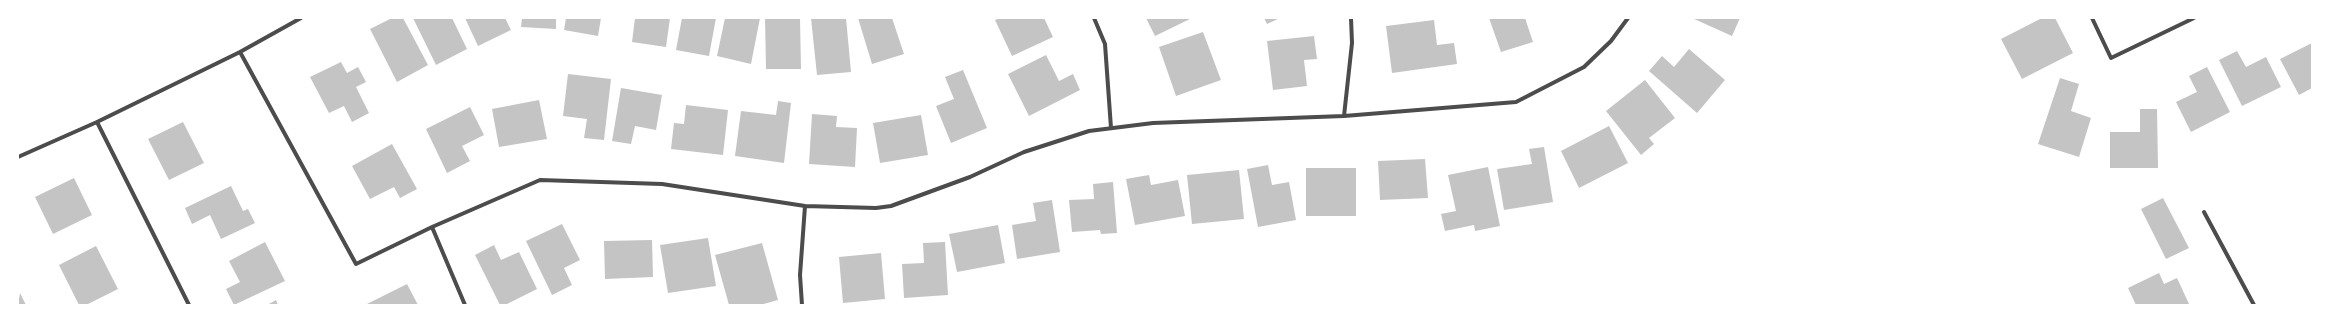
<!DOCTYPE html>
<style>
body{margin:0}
#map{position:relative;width:2330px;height:323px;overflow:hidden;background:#fff;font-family:Karla,sans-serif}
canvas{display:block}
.frame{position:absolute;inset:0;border:19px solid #fff;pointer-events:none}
</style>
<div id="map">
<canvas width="2330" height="323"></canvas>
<div class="frame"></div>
</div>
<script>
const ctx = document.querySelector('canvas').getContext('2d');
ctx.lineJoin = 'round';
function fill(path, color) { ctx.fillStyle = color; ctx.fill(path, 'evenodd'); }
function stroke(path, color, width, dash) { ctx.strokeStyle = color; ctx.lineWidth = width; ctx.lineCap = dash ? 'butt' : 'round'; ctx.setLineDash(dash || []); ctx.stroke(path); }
const building = new Path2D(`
 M392,18H403L428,65L397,82L370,29Z
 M413,18H452L467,49L436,65Z
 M465,18H505L511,30L478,46Z
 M522,18H556V29L521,27Z
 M566,18H601L598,36L564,30Z
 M635,18H670L666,47L632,42Z
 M682,18H716L709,56L676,50Z
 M725,18H760L751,64L717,56Z
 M765,18H800L801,69H766Z
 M811,18H846L851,72L817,75Z
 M858,18H892L904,54L872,64Z
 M1000,18H1044L1053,37L1012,56L995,20Z
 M1146,18H1192L1155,36Z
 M1264,18H1280L1267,24Z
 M1489,18H1525L1533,42L1501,52Z
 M1692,18H1740L1732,36Z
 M2042,18H2055L2073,53L2022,79L2001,39Z
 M1434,20L1437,45L1454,43L1457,64L1392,73L1386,26Z
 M1203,32L1221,80L1176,96L1159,47Z
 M1314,36L1317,59L1304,60L1307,86L1273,90L1267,41Z
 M2312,43V88L2299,95L2280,59Z
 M1689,49L1725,80L1697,113L1649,71L1662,56L1674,67Z
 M2237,51L2246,67L2266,57L2281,87L2242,106L2219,60Z
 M1046,55L1059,81L1073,74L1080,90L1029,116L1008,74Z
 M341,62L347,73L358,67L366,82L356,87L369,113L352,122L344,106L329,113L310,77Z
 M2207,67L2230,112L2191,132L2176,102L2197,92L2189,76Z
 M963,70L987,128L951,143L936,106L954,99L945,77Z
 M568,74L611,79L604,140L584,138L587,119L563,116Z
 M2060,78L2079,84L2071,111L2091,118L2079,157L2038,144Z
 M1645,80L1675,118L1649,138L1654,144L1641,155L1606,111Z
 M621,88L662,95L656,130L635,126L631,144L612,141Z
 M539,100L547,139L499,147L492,109Z
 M778,101L791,103L784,163L735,156L741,111L776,115Z
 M686,105L728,110L723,155L671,149L674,123L684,124Z
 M470,107L484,135L462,146L470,161L447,173L426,129Z
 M2140,109H2157L2158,168H2110V132H2140Z
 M812,114L837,116L836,127L857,128L855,167L809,164Z
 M921,115L928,155L880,163L873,123Z
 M183,122L204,163L169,180L148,139Z
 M1609,126L1628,163L1579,188L1561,151Z
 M392,144L417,189L400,198L394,187L370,199L352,166Z
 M1544,147L1553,202L1504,210L1497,169L1532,164L1529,149Z
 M1425,159L1428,198L1380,200L1378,161Z
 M1268,165L1272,185L1289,182L1296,220L1258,227L1247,169Z
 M1488,167L1500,226L1475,231L1474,225L1445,231L1441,214L1456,211L1448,175Z
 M1306,168H1356V216H1306Z
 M1239,170L1244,219L1192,224L1187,175Z
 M1149,175L1151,185L1178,180L1185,216L1135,225L1126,179Z
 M74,178L92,215L53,234L35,197Z
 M1113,182L1117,233L1101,234L1100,230L1072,232L1069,200L1094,199L1093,184Z
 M231,186L243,211L248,209L255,223L221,239L210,215L192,224L185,208Z
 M2163,198L2189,248L2166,259L2141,209Z
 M1052,200L1060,252L1017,259L1012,225L1036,221L1033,203Z
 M562,224L580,260L564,268L572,285L552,295L526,241Z
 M998,225L1005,263L957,272L949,234Z
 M708,238L716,286L668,293L660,245Z
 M652,240L653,277L605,279L604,241Z
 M265,242L285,281L234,305L226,289L240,282L229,261Z
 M945,242L948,295L904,298L902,264L924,263L923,243Z
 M762,243L778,300L760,305H729L715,255Z
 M494,245L501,260L519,252L537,289L505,305H500L475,255Z
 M96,246L118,289L86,305H79L59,265Z
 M881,253L885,299L843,303L839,257Z
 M2159,273L2164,284L2177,278L2189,304L2136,305L2128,288Z
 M407,284L418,305H365Z
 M20,293L26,305H18Z
 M276,300L278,305H267Z`);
const minor = new Path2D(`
 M1094,18L1105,44L1111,128
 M2092,18L2111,58L2194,18
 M240,52L301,18
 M1344,116L1352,43L1351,18
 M97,122L189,305
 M18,157L97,122L240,52L356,264L432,227L540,180L662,184L805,206L876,208L891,206L970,177L1024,152L1089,131L1153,123L1344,116L1516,102L1584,67L1611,41L1628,18
 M2204,212L2254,305
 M432,227L465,305
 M802,305L800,275L805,206`);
fill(building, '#c4c4c4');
stroke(minor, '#4c4c4c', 4);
</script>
